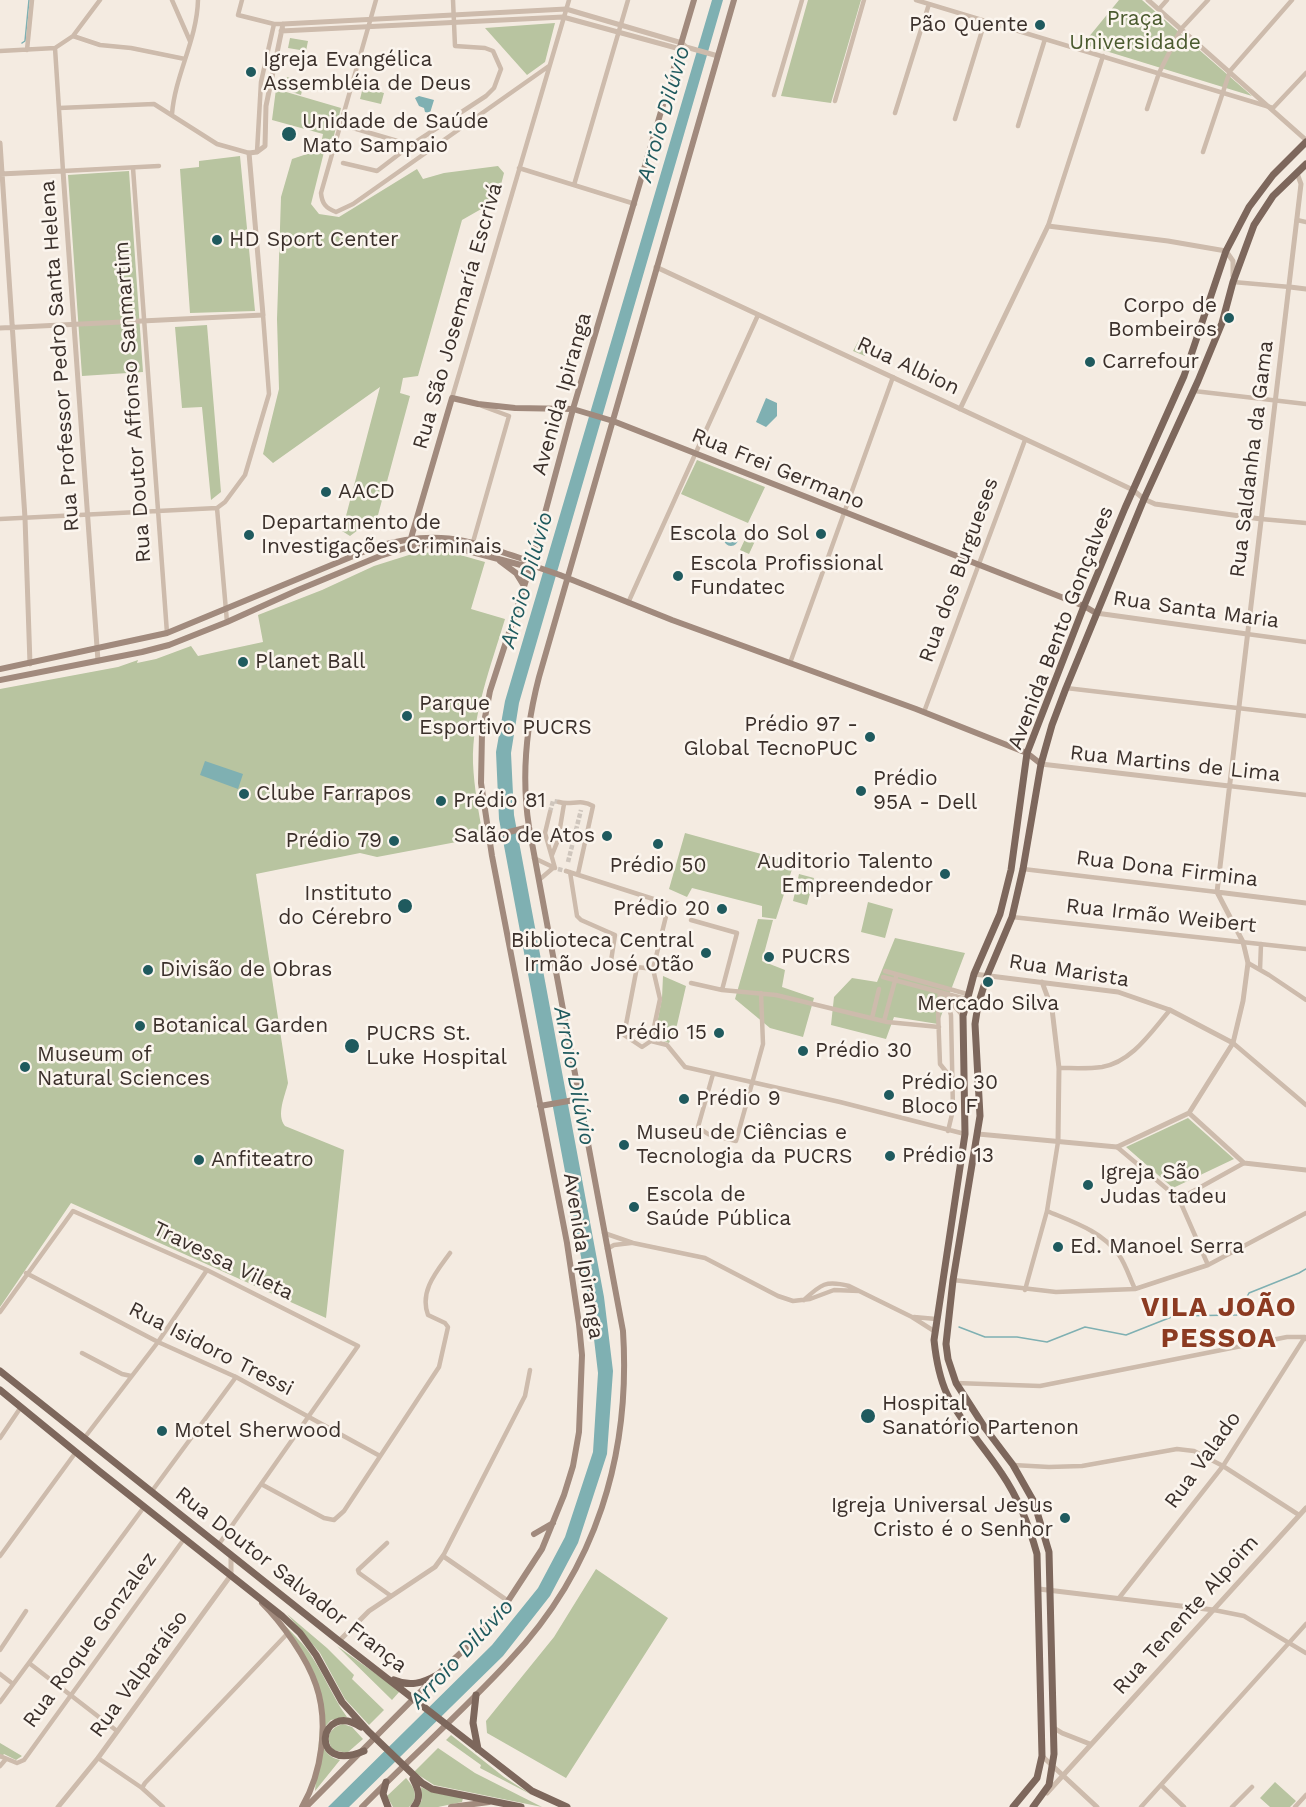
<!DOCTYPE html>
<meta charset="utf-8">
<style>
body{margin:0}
canvas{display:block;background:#f4ebe1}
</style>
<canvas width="1306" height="1807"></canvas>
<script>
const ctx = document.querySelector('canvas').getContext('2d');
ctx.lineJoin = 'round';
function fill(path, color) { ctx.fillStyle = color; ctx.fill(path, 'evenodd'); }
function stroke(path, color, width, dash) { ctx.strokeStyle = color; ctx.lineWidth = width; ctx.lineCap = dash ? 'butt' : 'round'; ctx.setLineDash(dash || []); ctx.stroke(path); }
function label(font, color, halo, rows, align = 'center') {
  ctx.font = font + ' "Work Sans",sans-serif'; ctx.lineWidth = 5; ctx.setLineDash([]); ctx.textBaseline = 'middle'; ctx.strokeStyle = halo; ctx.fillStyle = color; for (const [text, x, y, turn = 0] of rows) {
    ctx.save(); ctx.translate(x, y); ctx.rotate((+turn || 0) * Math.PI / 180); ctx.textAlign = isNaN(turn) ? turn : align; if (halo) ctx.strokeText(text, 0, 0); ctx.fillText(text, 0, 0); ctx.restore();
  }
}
const green = new Path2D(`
 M808,0H861L831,103L781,96Z
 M1119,0H1142L1252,96L1083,44Z
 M555,23L545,62L527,75L485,28Z
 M290,38L308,41L306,51L288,48Z
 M287,77L304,82L301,95L283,89Z
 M363,87L384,93L381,104L360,99Z
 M276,89L341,108L332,143L321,144L323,134L272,120Z
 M325,148L311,204L319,214L339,217L417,169L423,179L444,173L498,166L504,173L497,200L462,220L418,376L403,378L400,393L410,396L378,515L350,536L342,531L380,387L273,463L263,454L279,389L277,319L281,197L292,159Z
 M240,156L255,311L190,313L180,169L199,167V161Z
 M129,171L143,372L82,376L68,175Z
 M207,325L221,492L211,500L202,407L182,408L175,327Z
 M859,340L870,345L865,356L853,351Z
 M697,460L765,487L748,523L681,494Z
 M746,537L755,541L749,554L740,550Z
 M446,551L485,562L471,609L505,619C491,666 472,714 473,763C474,788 479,813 483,837L377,857L360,853L256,874L288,1083C285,1096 276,1115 285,1126L344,1150L326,1318L71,1203L0,1307V689L118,667L138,660L137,663L156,659L191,646L198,656L263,642L258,615L322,590L374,566L412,554Z
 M685,833L794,863L776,919L762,917V906L692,888L687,897L669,889Z
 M799,874L814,878L807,905L793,901Z
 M868,902L893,909L885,938L861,932Z
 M758,919L773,920L762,961L785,970L782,987L814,998L803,1037L770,1028L735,999Z
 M895,938L965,953L938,1024L894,1017L886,1039L831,1025L834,997L852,978L877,982Z
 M663,976L686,986L677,1025L669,1043L654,1039L662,998Z
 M1188,1118L1234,1159L1173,1188L1126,1147Z
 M596,1569L668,1618L566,1778L487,1733L486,1721L554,1637Z
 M287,1614L327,1648L354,1675L352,1679L384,1710L369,1725L345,1699L320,1653Z
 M277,1618C290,1631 305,1644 314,1660C326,1679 334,1699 347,1717L331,1720C316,1734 320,1756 340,1760L315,1791L321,1715L316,1684Z
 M337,1646L400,1691L392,1700Z
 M343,1724L352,1727L363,1739L347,1753L333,1750C325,1738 329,1728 343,1724Z
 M451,1735L504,1777L532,1795L480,1768L481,1765L446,1740Z
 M0,1743L22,1756L16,1760L4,1754L0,1759Z
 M438,1748L475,1773L542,1807L434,1785L414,1772Z
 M406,1778C414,1787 420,1797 409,1807H393L387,1796Z
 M1275,1782L1296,1801L1290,1807H1270L1260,1798Z
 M421,1787L431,1792L463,1798L462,1802L438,1807H418L422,1800Z`);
const water = new Path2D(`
 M712,0H723L519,703L511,753L514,815L604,1297L613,1371L607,1454L578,1543L550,1596L503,1656L349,1807H328L492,1645L538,1588L565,1537L593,1452L598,1373L590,1305L499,819L496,752L505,701Z
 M419,96L434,100L430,113L425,112L424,108L419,106L415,98Z
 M766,398L777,403V416L766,427L756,422Z
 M724 539a7 7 0 1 1 14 0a7 7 0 1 1-14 0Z
 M205,761L243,774L238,789L200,775Z`);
const stream = new Path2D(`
 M22,43L25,41L29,0
 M959,1327L985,1337H1017L1047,1342L1085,1327L1126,1335L1174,1316L1237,1315L1249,1293L1299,1273L1306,1269`);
const minorTunnel = new Path2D(`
 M550,812L553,801L559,802
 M568,862L581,810
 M558,869L566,871`);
const minor = new Path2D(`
 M172,0L190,41
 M242,0L238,15L274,24
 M376,0L321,193C322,204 326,208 336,212L353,204L549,66
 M916,0L1273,108L1306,73
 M1159,9L1167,0
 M73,36L100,45L131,48L185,59
 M55,48L63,171L159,166
 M27,50L32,0
 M0,51L55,48L73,36L100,0
 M774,95L802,0
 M835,101L864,0
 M59,108L154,104L217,144L249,153
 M1147,109L1159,73L1181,29L1208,0
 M895,113L929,4
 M172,114C175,75 197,40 198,0
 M955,119L985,21
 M1018,126L1045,39
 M353,128L411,145
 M257,152L261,82L274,24H283
 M1203,152L1230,71L1292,0
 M343,163L377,171L411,145L486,96L494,88L501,69L493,51L485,48L455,46L453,0
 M133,168L167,633
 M519,168L635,204
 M574,185L628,0
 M1297,220L1306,222
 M1048,226L1103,56
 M1233,282L1290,287
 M1194,391L1306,404
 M452,398L569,0
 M217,508L225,502L245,475L269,394L263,315
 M217,508L227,622
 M0,519L217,508
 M1261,519L1306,523
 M473,542L509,416L482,406
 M628,603L758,315
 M1247,634L1306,642
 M790,663L893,377
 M1066,688L1306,716
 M924,712L1025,440
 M1229,786L1306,795
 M559,802C571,806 580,798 593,806L578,874
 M550,812L545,833L555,868
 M552,855L558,840L564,804
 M534,858L555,868
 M1023,869L1217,892
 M566,871L669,904L653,969
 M570,872L577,916L581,920L615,935L611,961
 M539,880L553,868
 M1012,917L1306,949
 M691,920L737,933L722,990
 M1248,963L1269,975L1306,1000
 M1260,970L1261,944
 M885,971L967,994
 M883,977L966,999
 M691,983L722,990L776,995L887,1022L939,1027
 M940,992L938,1011L940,1064L952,1079
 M943,993L963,1016
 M939,1002L948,1005L951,1015L953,1110L948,1131
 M872,1018L879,989
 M884,1021L896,977
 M651,1041L642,1047L624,1035L637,967L653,969L660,999L651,1041L667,1045L685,1067L840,1102L965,1134
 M1233,1043L1306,1105
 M1059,1068C1073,1068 1088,1069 1102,1067C1132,1062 1151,1032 1170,1010
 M713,1074L698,1127L708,1134L736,1141L763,1044L761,993
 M1117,1147L1179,1199L1208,1265
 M1179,1199L1244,1163
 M1047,1211C1073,1222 1102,1231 1119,1255C1126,1265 1130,1279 1135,1289
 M604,1233L633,1243L705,1258L778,1296L793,1301L810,1299L834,1290L859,1291
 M607,1249L614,1245L631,1243
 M26,1273L158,1342L236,1377L380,1456
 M953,1280L1056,1292L1135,1289L1208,1265L1306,1213
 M1025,1290L1047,1211L1058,1142
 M804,1300C821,1284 826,1280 849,1286L912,1317L934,1331
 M0,1312L73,1211L207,1270L358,1346L219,1544
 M914,1317L936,1319
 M82,1353L122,1374L131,1376
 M956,1383L1040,1386L1287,1337H1304L1306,1339
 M85,1437L158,1342L207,1270
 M0,1438L21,1407
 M1013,1465L1049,1467L1082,1466L1177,1449L1194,1451L1223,1466L1299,1515
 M261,1484L324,1518L334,1520L344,1511L439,1367L448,1327L445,1323L428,1315C419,1291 437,1271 450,1253
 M152,1491L236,1377
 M387,1543L358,1570L359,1573L391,1596
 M0,1556L76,1452
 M443,1556L525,1396L530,1370
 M1119,1598L1223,1466L1305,1337
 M1214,1610L1244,1616L1306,1653
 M0,1650L26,1611
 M29,1663L117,1731
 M0,1674L13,1684
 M0,1702L144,1507
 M0,1756L17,1763L24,1760L184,1539
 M98,1758L142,1788L163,1807
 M0,1766L6,1759
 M1161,1785L1184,1807
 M142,1788L145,1783L287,1634
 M1141,1807L1306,1624
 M1232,1807L1252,1787
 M1295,1807L1306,1795`);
const tertiary = new Path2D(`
 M1148,0L1306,140
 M281,31L563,17L680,49L686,47L718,56
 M0,143L25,518L30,664
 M0,174L63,171L98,661
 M656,267L1070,460L1133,490L1144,499L1155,504L1261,519
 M1290,287L1306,289
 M0,328L263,315L249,153L257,152L265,146L266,106L283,24L566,9L682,43L686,47
 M960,409L1048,226L1168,241L1226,251L1233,261V276
 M1096,613L1247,634
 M1041,764L1229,786
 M1217,892L1306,903
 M974,974L1118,992L1170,1010L1233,1043
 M1042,982L1052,1009L1059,1068L1058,1142
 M1189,1113L1244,1163L1306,1170
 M978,1134L1117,1147L1189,1113L1233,1043L1243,1001L1248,963L1243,942L1217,892L1301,184L1297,173
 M1039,1589L1214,1610
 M339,1641L369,1611L435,1567L443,1556L508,1601
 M1054,1728L1062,1733L1090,1744
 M1042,1756L1097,1807
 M1047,1793L1306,1508
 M58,1807L98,1758L231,1575V1554`);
const secondary = new Path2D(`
 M411,538L452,398L478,404L515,408L573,409L613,421L1084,606L1096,613
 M500,561L516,573L524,586
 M0,669L167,633L375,547C437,529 464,539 523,559L530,565
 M0,680L142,652L169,645L227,622L298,590L380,556L409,547L423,545L453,547L521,565H531L560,575L672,620L916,709L1027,753L1041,764
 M489,837L529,827
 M540,1106L580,1099
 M534,1534L553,1523
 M262,1603C282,1623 307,1658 316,1685C329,1722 322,1773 302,1807
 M306,1807L437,1675L482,1633L508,1601L542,1549L564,1495L573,1466L579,1432L582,1355L579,1324L567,1243L492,856L481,783L482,733L490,691L531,565L573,409L694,0
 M362,1807C411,1757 463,1711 510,1660C596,1569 631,1455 623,1331L529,827C521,776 526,727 539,677L734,0
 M451,1807L489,1802`);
const primary = new Path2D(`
 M0,1371L339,1641L532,1791L567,1807
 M0,1390L99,1471L282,1616L300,1633L316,1655L342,1702L368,1731L422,1783L432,1789L521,1807
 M394,1680C410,1687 423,1683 437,1675
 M476,1695L473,1723L478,1749
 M361,1727C319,1699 307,1775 364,1751
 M413,1779C418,1789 422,1797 414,1807
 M386,1782L383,1794L388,1807
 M1013,1807L1037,1778L1042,1756L1037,1554C1029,1525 1019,1499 1002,1474C986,1449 959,1420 947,1394C939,1377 936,1359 934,1340L965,1134L963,1016L974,974L1000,914L1011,870L1027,753L1084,606L1125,508L1184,376L1226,251L1249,207L1273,175L1306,142
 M1033,1807L1049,1785L1054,1754L1049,1552L1034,1502L1013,1465L985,1428L956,1383L948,1359L946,1344L953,1280L980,1116L975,1024L978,1005L987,976L1012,917L1023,869L1041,764L1052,725L1066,688L1144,499L1198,381L1222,323L1233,282L1254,225L1273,196L1306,164`);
const markers = [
 [1040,25,6,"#1f5a5e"],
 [251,72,6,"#1f5a5e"],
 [289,134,8,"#1f5a5e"],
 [217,240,6,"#1f5a5e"],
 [1229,318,6,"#1f5a5e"],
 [1090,362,6,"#1f5a5e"],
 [326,492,6,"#1f5a5e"],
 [821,534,6,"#1f5a5e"],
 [249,535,6,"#1f5a5e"],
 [678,576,6,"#1f5a5e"],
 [243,662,6,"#1f5a5e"],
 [407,716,6,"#1f5a5e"],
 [870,737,6,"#1f5a5e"],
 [861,791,6,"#1f5a5e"],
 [244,794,6,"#1f5a5e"],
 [441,801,6,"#1f5a5e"],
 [607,836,6,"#1f5a5e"],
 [394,841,6,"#1f5a5e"],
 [658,844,6,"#1f5a5e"],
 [945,874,6,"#1f5a5e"],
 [405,906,8,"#1f5a5e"],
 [722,909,6,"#1f5a5e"],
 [706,953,6,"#1f5a5e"],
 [769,957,6,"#1f5a5e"],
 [148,970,6,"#1f5a5e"],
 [988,982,6,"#1f5a5e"],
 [140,1026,6,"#1f5a5e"],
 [719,1033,6,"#1f5a5e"],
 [352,1046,8,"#1f5a5e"],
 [803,1051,6,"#1f5a5e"],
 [25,1067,6,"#1f5a5e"],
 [889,1095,6,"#1f5a5e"],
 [684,1099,6,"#1f5a5e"],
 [624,1145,6,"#1f5a5e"],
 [890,1156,6,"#1f5a5e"],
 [199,1160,6,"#1f5a5e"],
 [1088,1185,6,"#1f5a5e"],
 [634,1207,6,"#1f5a5e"],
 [1058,1247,6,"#1f5a5e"],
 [868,1416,8,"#1f5a5e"],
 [162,1431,6,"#1f5a5e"],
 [1065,1518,6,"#1f5a5e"]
];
const parkNames = [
 ["Praça",1135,19],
 ["Universidade",1135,43]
];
const poiNames = [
 ["Pão Quente",1028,25,"right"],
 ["Igreja Evangélica",263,60],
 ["Assembléia de Deus",263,84],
 ["Unidade de Saúde",302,122],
 ["Mato Sampaio",302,146],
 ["HD Sport Center",229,240],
 ["Corpo de",1217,306,"right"],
 ["Bombeiros",1217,330,"right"],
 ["Carrefour",1102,362],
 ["AACD",338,492],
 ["Departamento de",261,523],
 ["Investigações Criminais",261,547],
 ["Escola do Sol",809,534,"right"],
 ["Escola Profissional",690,564],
 ["Fundatec",690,588],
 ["Planet Ball",255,662],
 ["Parque",419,704],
 ["Esportivo PUCRS",419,728],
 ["Prédio 97 -",858,725,"right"],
 ["Global TecnoPUC",858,749,"right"],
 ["Prédio",873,779],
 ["95A - Dell",873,803],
 ["Clube Farrapos",256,794],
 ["Prédio 81",453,801],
 ["Salão de Atos",595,836,"right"],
 ["Prédio 79",382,841,"right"],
 ["Auditorio Talento",933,862,"right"],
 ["Empreendedor",933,886,"right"],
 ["Prédio 50",658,866,"center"],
 ["Instituto",392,894,"right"],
 ["do Cérebro",392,918,"right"],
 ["Prédio 20",710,909,"right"],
 ["Biblioteca Central",694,941,"right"],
 ["Irmão José Otão",694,965,"right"],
 ["PUCRS",781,957],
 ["Divisão de Obras",160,970],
 ["Mercado Silva",988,1004,"center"],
 ["Botanical Garden",152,1026],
 ["Prédio 15",707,1033,"right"],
 ["PUCRS St.",366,1034],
 ["Luke Hospital",366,1058],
 ["Prédio 30",815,1051],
 ["Museum of",37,1055],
 ["Natural Sciences",37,1079],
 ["Prédio 30",901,1083],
 ["Bloco F",901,1107],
 ["Prédio 9",696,1099],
 ["Museu de Ciências e",636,1133],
 ["Tecnologia da PUCRS",636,1157],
 ["Prédio 13",902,1156],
 ["Anfiteatro",211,1160],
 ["Igreja São",1100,1173],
 ["Judas tadeu",1100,1197],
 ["Escola de",646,1195],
 ["Saúde Pública",646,1219],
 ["Ed. Manoel Serra",1070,1247],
 ["Hospital",882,1404],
 ["Sanatório Partenon",882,1428],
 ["Motel Sherwood",174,1431],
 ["Igreja Universal Jesus",1053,1506,"right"],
 ["Cristo é o Senhor",1053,1530,"right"]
];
const streetNames = [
 ["Rua São Josemaría Escrivá",458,316,-74],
 ["Rua Professor Pedro Santa Helena",60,356,-94],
 ["Rua Albion",908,366,25],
 ["Avenida Ipiranga",562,394,-74],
 ["Rua Doutor Affonso Sanmartim",133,402,-94],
 ["Rua Saldanha da Gama",1252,459,-83],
 ["Rua Frei Germano",778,469,22],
 ["Rua dos Burgueses",959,570,-70],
 ["Rua Santa Maria",1196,610,8],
 ["Avenida Bento Gonçalves",1061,628,-69],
 ["Rua Martins de Lima",1175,764,6],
 ["Rua Dona Firmina",1167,869,7],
 ["Rua Irmão Weibert",1161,916,6],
 ["Rua Marista",1069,971,9],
 ["Avenida Ipiranga",583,1256,81],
 ["Travessa Vileta",223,1261,26],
 ["Rua Isidoro Tressi",211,1349,27],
 ["Rua Valado",1203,1460,-54],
 ["Rua Doutor Salvador França",291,1580,38],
 ["Rua Tenente Alpoim",1186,1615,-48],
 ["Rua Roque Gonzalez",90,1640,-54],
 ["Rua Valparaíso",139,1674,-54]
];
const waterNames = [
 ["Arroio Dilúvio",664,114,-74],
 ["Arroio Dilúvio",527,580,-74],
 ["Arroio Dilúvio",574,1076,79],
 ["Arroio Dilúvio",462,1654,-47]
];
const districtNames = [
 ["VILA JOÃO",1219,1308],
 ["PESSOA",1219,1339]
];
fill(green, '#b8c4a0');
fill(water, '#7fb0b2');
stroke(stream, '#7fb0b2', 1.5);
stroke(minorTunnel, '#cfc6bd', 4.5, [4.5, 2]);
stroke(minor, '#cdbbac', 4.5);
stroke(tertiary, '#cdbbac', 5);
stroke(secondary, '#a18a7d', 6);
stroke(primary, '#7d675c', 7);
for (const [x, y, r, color] of markers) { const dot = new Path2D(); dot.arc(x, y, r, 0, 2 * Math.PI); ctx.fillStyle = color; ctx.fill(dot); stroke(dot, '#fbf5ee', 2); }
label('21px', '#4a5a2e', '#fbf5ee', parkNames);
label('21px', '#3b302b', '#fbf5ee', poiNames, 'left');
label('21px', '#3b302b', '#fbf5ee', streetNames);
label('italic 22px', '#1f5a5e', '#fbf5ee', waterNames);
ctx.letterSpacing = '1.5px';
label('bold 27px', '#8c3b22', '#fbf5ee', districtNames);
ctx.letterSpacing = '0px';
</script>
